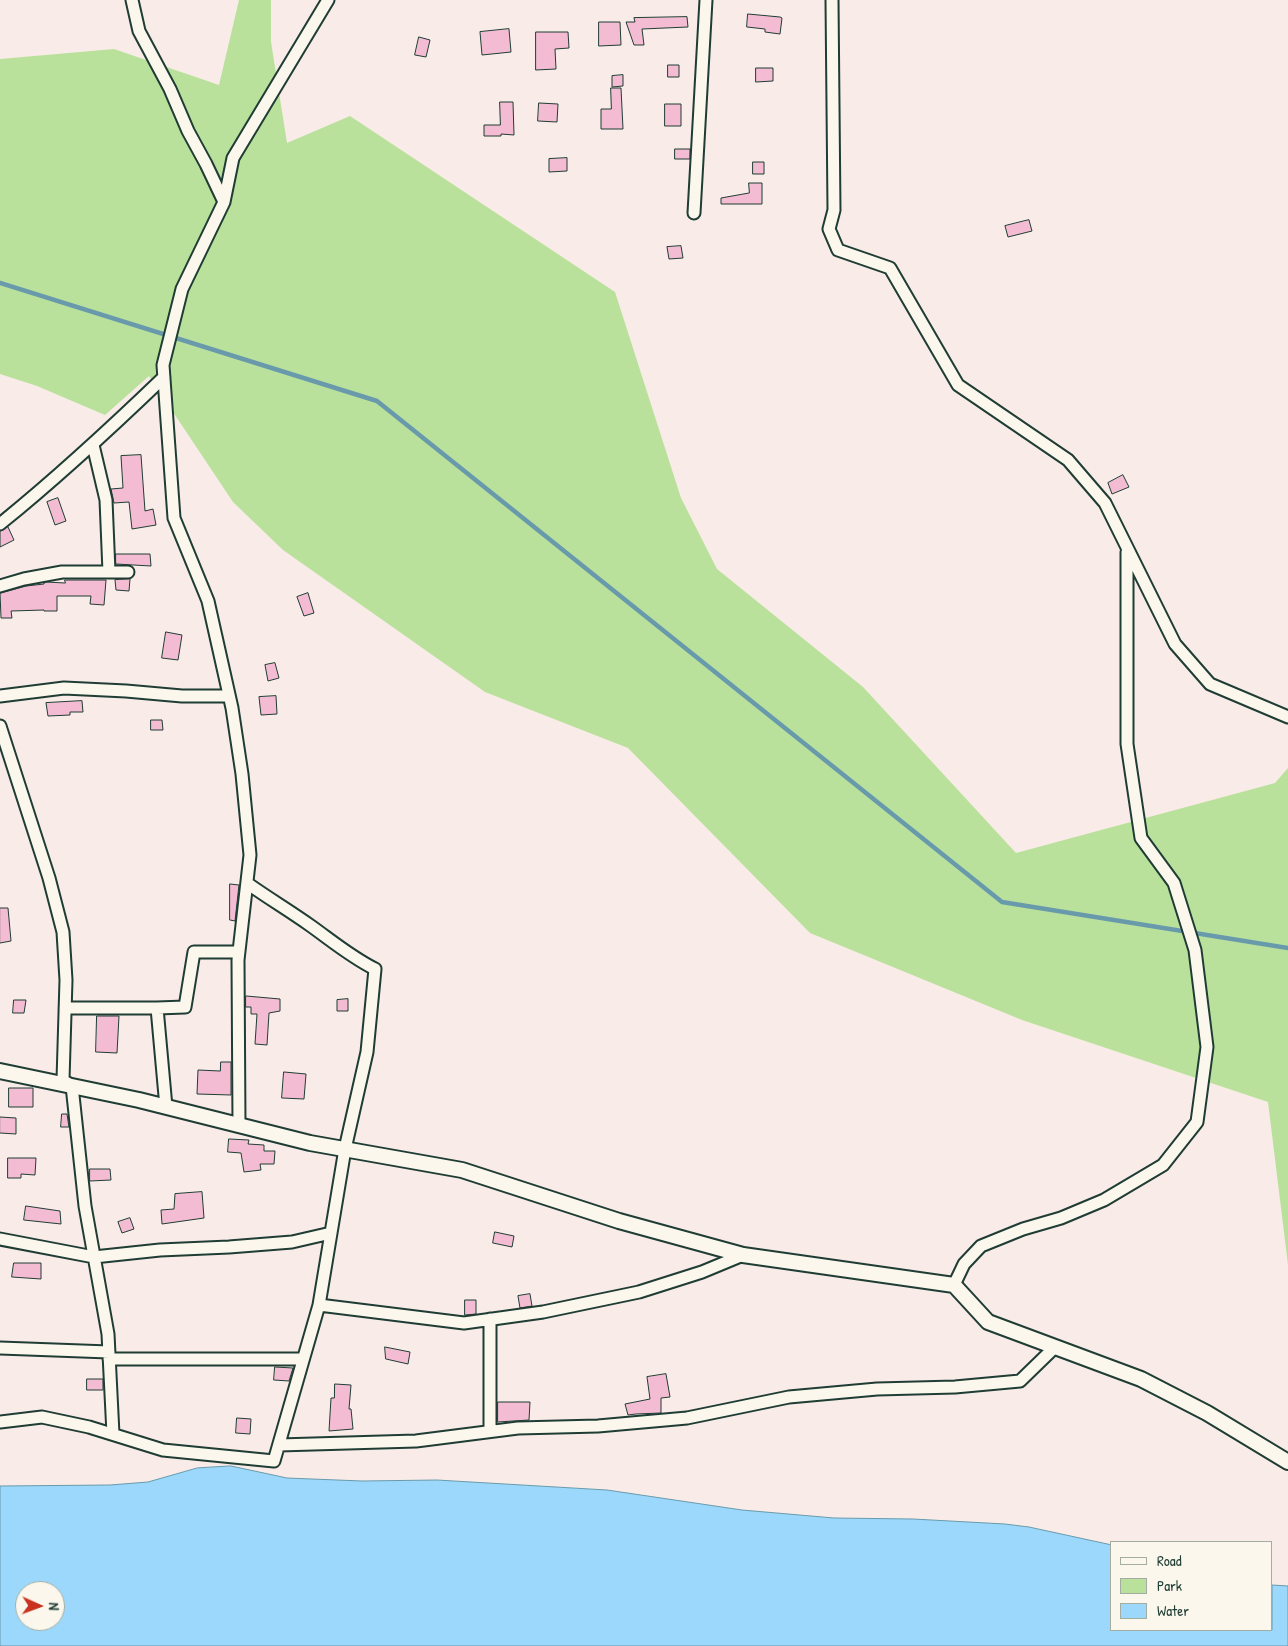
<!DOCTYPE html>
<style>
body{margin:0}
#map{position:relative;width:1288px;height:1646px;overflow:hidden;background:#f9ebe7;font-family:"Patrick Hand",sans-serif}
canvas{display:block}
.legend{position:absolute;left:1110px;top:1541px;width:162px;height:90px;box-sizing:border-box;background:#fbf7ec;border:1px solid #a3ada2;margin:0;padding:6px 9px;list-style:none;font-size:15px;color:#1f3d34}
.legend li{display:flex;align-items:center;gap:10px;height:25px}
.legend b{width:25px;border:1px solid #a3ada2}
.north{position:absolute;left:15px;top:1581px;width:50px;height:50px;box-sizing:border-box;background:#fbf7ec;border:1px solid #a3ada2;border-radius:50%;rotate:92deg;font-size:14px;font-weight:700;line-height:20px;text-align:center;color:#1f3d34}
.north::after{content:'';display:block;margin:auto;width:18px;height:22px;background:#c8321e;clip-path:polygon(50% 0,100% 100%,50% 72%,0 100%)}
</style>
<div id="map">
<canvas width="1288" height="1646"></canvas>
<ul class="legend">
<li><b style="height:6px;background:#fbf7ec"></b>Road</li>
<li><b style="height:14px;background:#bae19c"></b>Park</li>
<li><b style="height:14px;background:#9bd8fc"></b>Water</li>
</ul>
<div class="north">N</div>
</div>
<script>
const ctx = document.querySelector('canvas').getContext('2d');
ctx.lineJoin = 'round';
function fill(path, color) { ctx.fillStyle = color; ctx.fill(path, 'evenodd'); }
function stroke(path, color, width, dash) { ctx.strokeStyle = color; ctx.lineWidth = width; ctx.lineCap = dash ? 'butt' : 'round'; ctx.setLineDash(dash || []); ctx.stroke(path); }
const green = new Path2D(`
 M239,0H271V42L287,143L350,116L615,292L681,498L717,569L863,687L1016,853L1275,783L1288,768V1265L1268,1102L1022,1020L810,933L628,748L485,692L283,550L233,502L149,376L105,415L37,386L0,374V59L114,49L219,85Z`);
const water = new Path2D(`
 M231,1466L287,1478L362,1481L437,1480L607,1490L742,1510L834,1518L913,1519L1005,1524L1029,1527L1112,1545V1630H1272V1585L1288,1586V1646H0V1486L110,1485L148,1482L197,1468ZM25,1591H55V1621H25Z`);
const stream = new Path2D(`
 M0,283L377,401L1002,902L1288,948`);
const building = new Path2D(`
 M748,14L780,17L782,18L780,34L765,32V29L747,27Z
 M687,17L688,27L642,29L644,45H634L626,22H635L634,18Z
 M599,22H620L621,45L599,46Z
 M509,29L511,52L482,55L480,32Z
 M536,32H568L569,48L555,49L556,69L536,70Z
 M419,37L430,40L426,57L415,55Z
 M668,65H679V77H668Z
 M756,68H773V81L756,82Z
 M623,75V86L612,87V76Z
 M611,88H621L623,129H601V109H611Z
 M500,102H513L514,135L501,134V136H484V125H500Z
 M539,103L558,104L557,122L538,121Z
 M665,104H681V126H665Z
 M675,149H690V159H675Z
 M567,158V171L549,172V159Z
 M753,162H764V174H753Z
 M749,183H762V204H721V198L749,193Z
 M1029,220L1032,231L1008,237L1005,226Z
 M681,246L683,258L669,259L667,247Z
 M141,455L145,511L153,509L156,525L132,529L129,502L114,503L111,489L123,488L121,456Z
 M1123,475L1129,487L1112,494L1108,483Z
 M58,498L66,521L55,525L47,502Z
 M8,527L14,540L0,547V531Z
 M116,554H150L151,566L116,564Z
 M130,579L129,591L116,590L115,580Z
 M65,580H106L104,605L90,604L91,596H57V611H44V610L11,611L12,618H1L0,593L26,586L44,584V583L46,582L65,583Z
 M308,593L314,613L304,616L297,597Z
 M166,632L182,635L178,660L162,658Z
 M275,663L279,678L268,681L265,665Z
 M276,696L277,714L261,715L259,697Z
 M82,701L83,712H70V715L48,716L46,703Z
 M151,720H162L163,730H151Z
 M230,884L239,885L235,921L230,920Z
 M0,908H8L11,941L0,943Z
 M246,996L280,999V1011L269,1013L267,1045L255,1044L257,1014H251V1007H246Z
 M348,999V1011H337V1000Z
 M14,1000H26L24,1013H13Z
 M97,1016H119L117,1053L96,1052Z
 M221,1062H231V1095L197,1094L198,1070L220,1071Z
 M284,1072L306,1074L304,1099L282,1098Z
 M9,1088H33V1107H9Z
 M62,1114H67L69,1127H61Z
 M0,1117L16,1118V1134L0,1133Z
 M229,1139L249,1140L248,1144L264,1145V1151H275L274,1164H260L261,1170L244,1172L241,1153L228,1152Z
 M8,1158H36L35,1175L21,1174V1178H8Z
 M90,1169H110L111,1180L90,1181Z
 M202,1192L204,1218L162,1224L161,1210L174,1209L175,1194Z
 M26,1206L60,1211L61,1224L24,1220Z
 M130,1218L134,1229L122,1233L118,1222Z
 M495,1232L514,1236L512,1247L493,1243Z
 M14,1263H41V1279L12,1277Z
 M530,1294L532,1306L520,1308L518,1296Z
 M465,1300H476V1314L465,1315Z
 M385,1347L410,1352L408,1364L386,1359Z
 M275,1367L293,1368L289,1381L274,1380Z
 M666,1374L670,1397L661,1398V1413L636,1414L628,1415L625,1404L650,1399L647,1377Z
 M87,1379H103V1390H87Z
 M335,1384L351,1385L349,1409H351L353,1429L329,1431L331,1398H334Z
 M498,1402H530L529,1420L498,1422Z
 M237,1418L251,1419L250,1434L236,1433Z`);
const minor = new Path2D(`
 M132,0L139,31L170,89L188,131L206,164L224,202
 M832,0L834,210L829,229L838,250L890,268L958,385L1068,460L1105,503L1175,644L1210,684L1288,717
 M694,213L706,0
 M93,445L106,500L109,572
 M0,524C57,478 111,428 164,377
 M0,586L24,579L62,572H128
 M0,696L64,688L126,691L182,696H229
 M0,726L49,878L63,932L66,980L63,1080L72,1086L85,1206L108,1334L113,1434
 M65,1008H157L166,1107
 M157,1008L185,1007L194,952H239
 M239,1125L238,960L250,855L242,774L232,708L208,601L174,518L163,365L182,289L224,202L233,158L328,0
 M0,1239L94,1257L160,1250L229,1247L292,1242L331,1233
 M954,1285L964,1264L981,1246L1023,1229L1061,1218L1104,1200L1163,1165L1197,1122L1207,1047L1195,950L1174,883L1141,838L1127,744V552
 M319,1305L464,1323L543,1312L639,1292L702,1272L743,1255
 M0,1348L109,1352
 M109,1359H303
 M0,1422L42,1417L89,1427L163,1450L274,1461L319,1305L345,1149L367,1052L375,969C351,957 332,941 311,926C290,911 268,898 247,883
 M490,1431V1319
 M279,1445L416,1441L518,1428L598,1426L687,1418L789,1397L877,1389L955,1387L1020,1381L1055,1347`);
const tertiary = new Path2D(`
 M0,1071L139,1100L310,1143L462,1170L619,1221L743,1255L954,1285L988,1322L1141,1379L1207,1413L1288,1462`);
fill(green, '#bae19c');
fill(water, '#9bd8fc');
stroke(water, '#699aac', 1);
stroke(stream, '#699aac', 4.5);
fill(building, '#f3bcd2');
stroke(building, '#1f3d34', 1);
stroke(minor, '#1f3d34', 15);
stroke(tertiary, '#1f3d34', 18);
stroke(minor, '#fbf7ec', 11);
stroke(tertiary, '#fbf7ec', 14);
</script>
